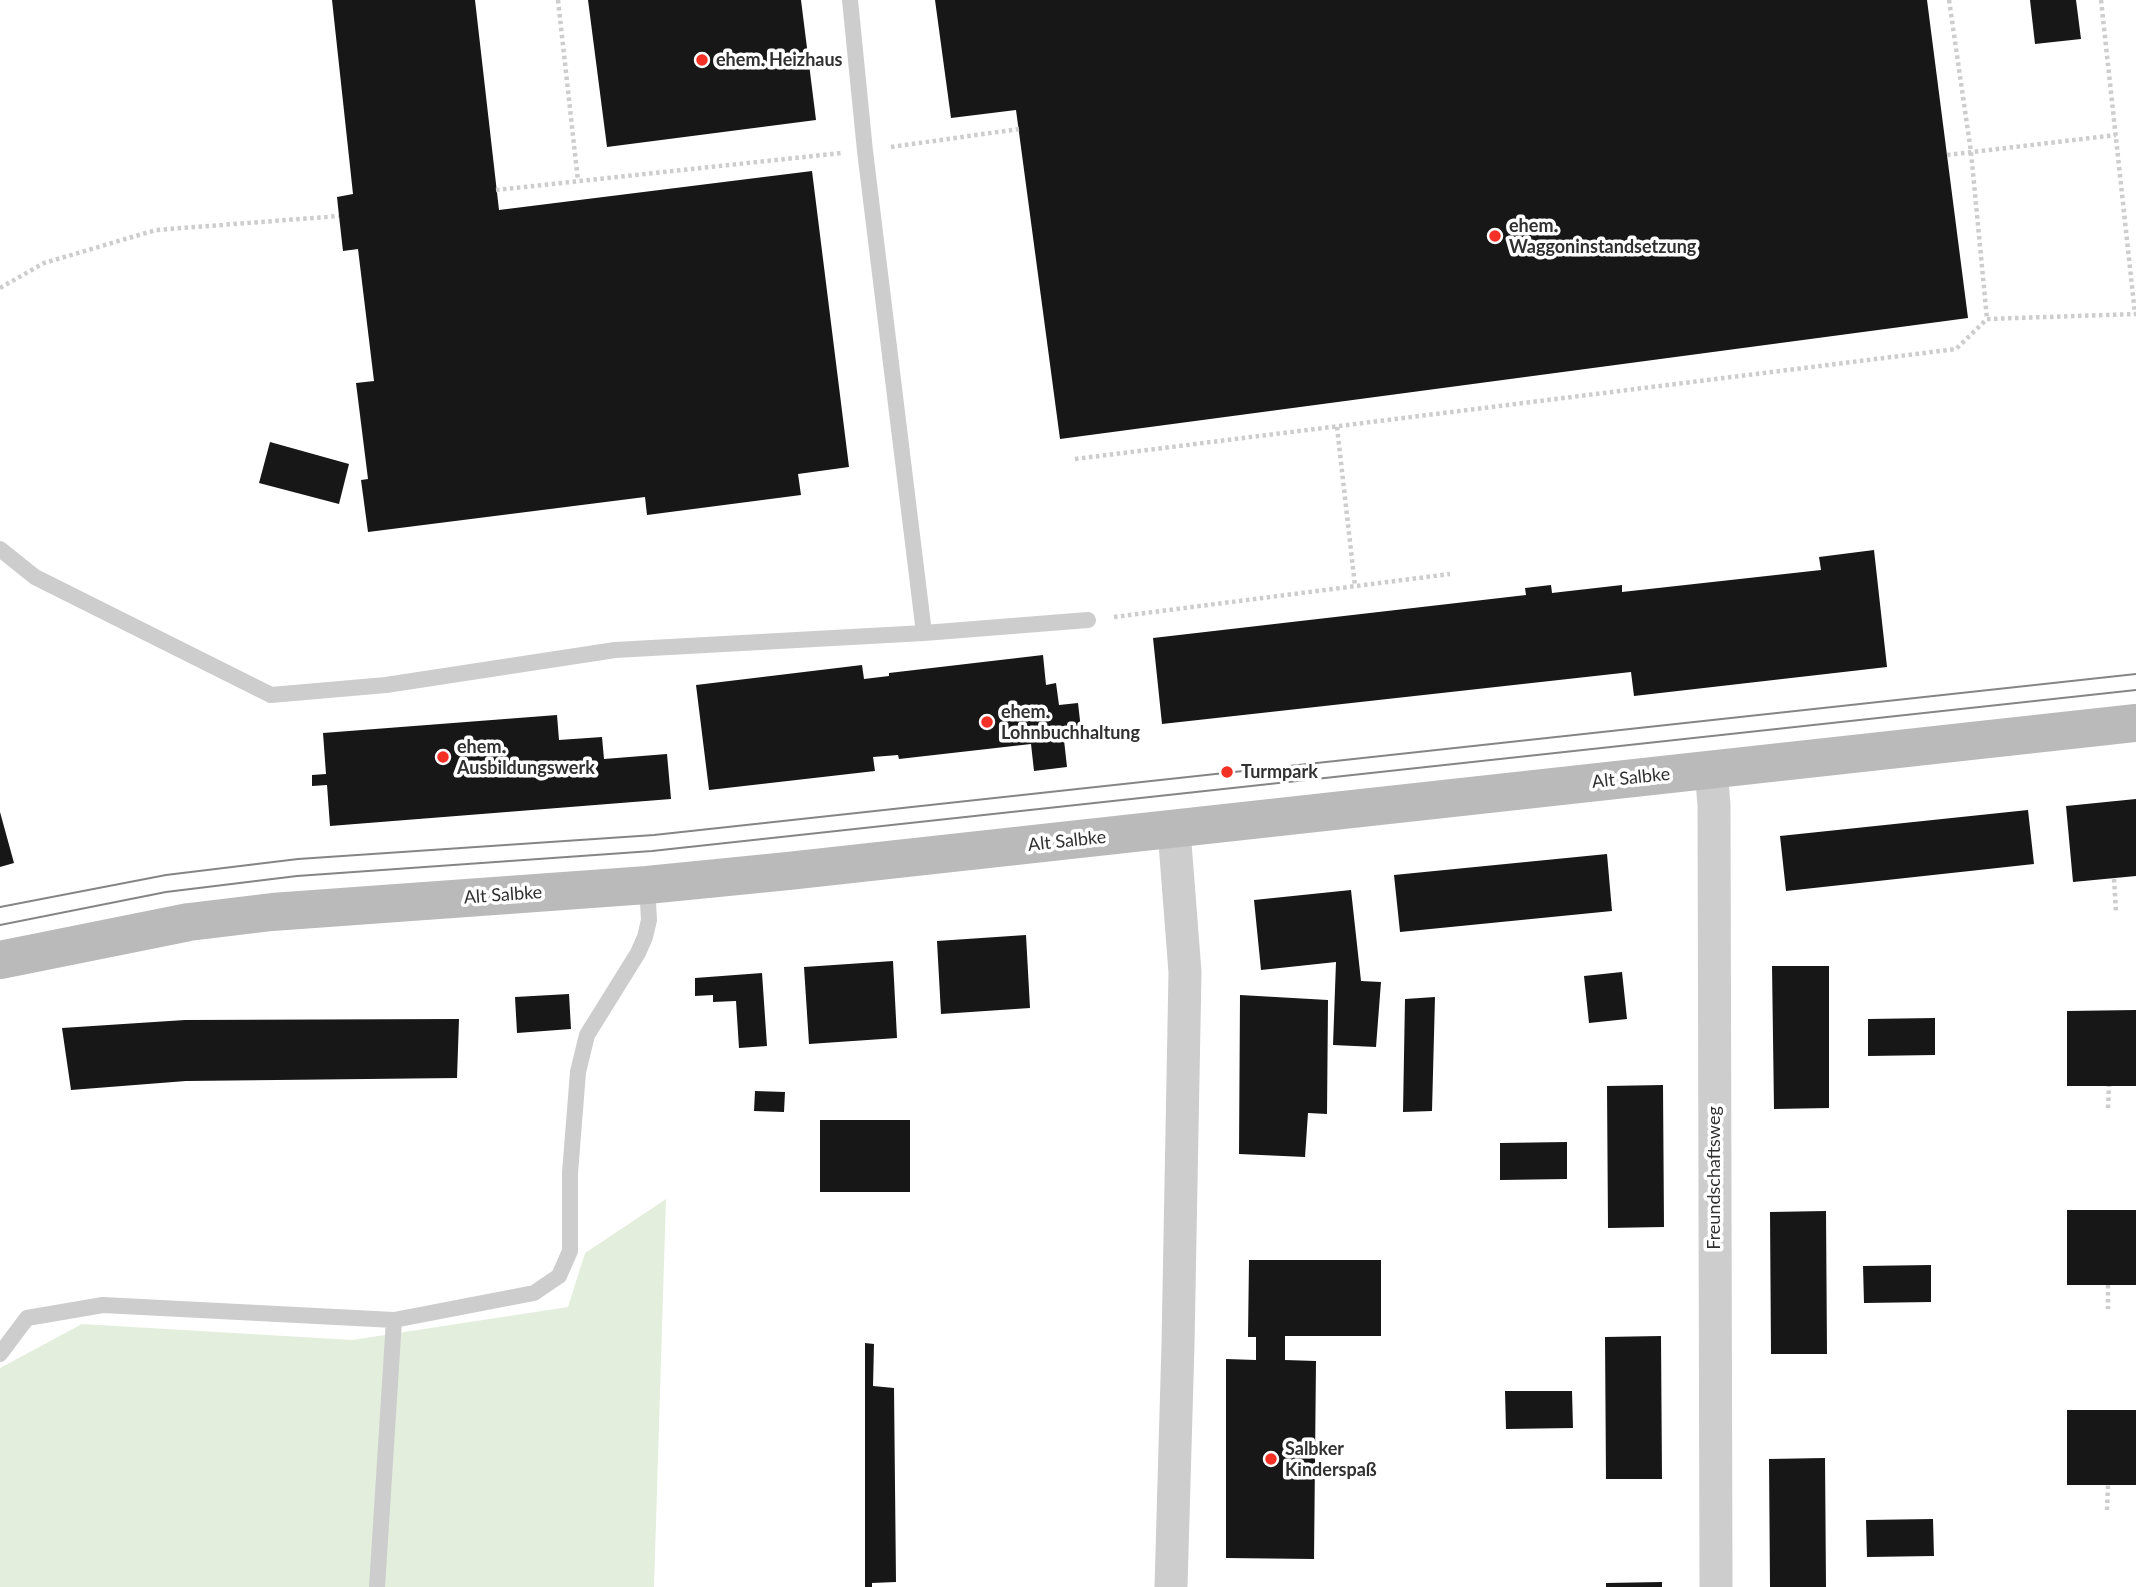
<!DOCTYPE html>
<meta charset="utf-8">
<style>
body{margin:0}
canvas{display:block;background:#fff}
</style>
<canvas width="2136" height="1587"></canvas>
<script>
const ctx = document.querySelector('canvas').getContext('2d');
ctx.lineJoin = 'round';
function fill(path, color) { ctx.fillStyle = color; ctx.fill(path, 'evenodd'); }
function stroke(path, color, width, dash) { ctx.strokeStyle = color; ctx.lineWidth = width; ctx.lineCap = dash ? 'butt' : 'round'; ctx.setLineDash(dash || []); ctx.stroke(path); }
function label(font, color, halo, rows, align = 'center') {
  ctx.font = font + ' Lato,sans-serif'; ctx.lineWidth = 7; ctx.setLineDash([]); ctx.textBaseline = 'middle'; ctx.strokeStyle = halo; ctx.fillStyle = color; for (const [text, x, y, turn = 0] of rows) {
    ctx.save(); ctx.translate(x, y); ctx.rotate((+turn || 0) * Math.PI / 180); ctx.textAlign = isNaN(turn) ? turn : align; if (halo) ctx.strokeText(text, 0, 0); ctx.fillText(text, 0, 0); ctx.restore();
  }
}
const green = new Path2D(`
 M666,1199L654,1587H0V1368L82,1324L352,1340L568,1307L585,1253Z`);
const building = new Path2D(`
 M332,0H475L499,210L812,171L849,467L798,474L801,495L647,515L645,497L368,532L361,480L368,479L356,383L374,381L358,249L343,251L339,216L337,197L353,194Z
 M588,0H801L816,120L607,147Z
 M935,0H1927L1968,318L1060,439L1016,110L951,118Z
 M2030,0H2076L2081,39L2035,44Z
 M270,442L349,464L339,504L259,483Z
 M1874,550L1887,667L1634,696L1631,672L1162,724L1153,638L1526,595L1525,588L1551,585L1552,593L1622,585V592L1821,570L1819,557Z
 M1043,655L1046,685L1056,683L1059,705L1078,703L1082,738L1064,740L1067,767L1034,771L1031,744L899,759L898,755L873,757L875,771L709,790L696,685L862,665L864,679L889,676V673Z
 M557,715L559,740L602,737L604,759L667,754L671,799L330,826L327,785L312,786V775L326,774L323,733Z
 M2136,799V876L2073,882L2066,806Z
 M2028,810L2034,864L1786,891L1780,836Z
 M0,812L14,863L0,867Z
 M1607,854L1612,911L1400,932L1394,875Z
 M1351,890L1361,981L1381,982L1376,1047L1333,1045L1336,962L1261,970L1254,900Z
 M1026,935L1030,1008L941,1014L937,941Z
 M893,961L897,1038L809,1044L804,967Z
 M1772,966H1829V1108L1774,1109Z
 M1622,972L1627,1019L1589,1023L1584,976Z
 M762,973L767,1046L739,1048L736,1001L713,1002V995L695,996V978Z
 M569,994L571,1029L517,1033L515,997Z
 M1240,995L1328,1000L1327,1114L1308,1113L1305,1157L1239,1154Z
 M1435,997L1432,1111L1403,1112L1405,999Z
 M2136,1010V1086H2067V1011Z
 M1935,1018V1055L1868,1056V1019Z
 M459,1019L457,1078L186,1081L71,1090L62,1028L185,1020Z
 M1663,1085L1664,1227L1608,1228L1607,1086Z
 M755,1091L785,1092L784,1112L754,1111Z
 M820,1120H910V1192H820Z
 M1567,1142V1179L1500,1180V1143Z
 M2067,1210H2136V1285H2067Z
 M1826,1211L1827,1354H1771L1770,1212Z
 M1249,1260H1381V1336H1285V1360L1316,1361L1314,1559L1226,1558V1359L1256,1360V1337H1248Z
 M1931,1265V1302L1864,1303L1863,1266Z
 M1661,1336L1662,1479H1606L1605,1337Z
 M865,1343L874,1344L873,1386L894,1388L896,1582L872,1583V1587H865Z
 M1505,1391H1572L1573,1428L1506,1429Z
 M2067,1410H2136V1485H2067Z
 M1825,1458L1826,1587H1770L1769,1459Z
 M1933,1519L1934,1556L1867,1557L1866,1520Z
 M1662,1582V1587H1606V1583Z`);
const path = new Path2D(`
 M558,0L578,181
 M1949,0L1971,152L1987,319
 M2101,0L2135,314
 M891,147L1019,129
 M1947,155L2116,135
 M496,190L841,153
 M0,288L44,263L156,230L339,216
 M1337,427L1355,586
 M1075,459L1956,349L1987,319L2136,314
 M1114,617L1450,574
 M2114,879L2116,911
 M2108,1108L2109,1086
 M2108,1285V1309
 M2107,1510L2108,1485`);
const service = new Path2D(`
 M850,0L865,151L924,633
 M0,549L35,577L271,695L386,685L615,650L924,633L1088,620
 M0,1354L27,1318L103,1305L394,1320L534,1293L559,1276L570,1251V1173L578,1072L587,1035L638,953L645,937L649,920L647,885
 M377,1587L394,1320`);
const minor = new Path2D(`
 M1711,769L1714,805L1716,1587
 M1171,1587L1178,1344L1185,972L1174,830`);
const secondary = new Path2D(`
 M0,960L189,922L272,912L647,885L788,871L2136,723`);
const tram = new Path2D(`
 M0,907L166,875L298,859L654,835L2136,674
 M0,925L166,892L297,876L652,851L2136,690`);
const markers = [
 [702,60,7,"#f33126"],
 [1495,236,7,"#f33126"],
 [987,722,7,"#f33126"],
 [443,757,7,"#f33126"],
 [1227,772,7,"#f33126"],
 [1271,1459,7,"#f33126"]
];
const poiNames = [
 ["ehem. Heizhaus",716,60],
 ["ehem.",1509,226],
 ["Waggoninstandsetzung",1509,247],
 ["ehem.",1001,712],
 ["Lohnbuchhaltung",1001,733],
 ["ehem.",457,747],
 ["Ausbildungswerk",457,768],
 ["Turmpark",1241,772],
 ["Salbker",1285,1449],
 ["Kinderspaß",1285,1470]
];
const streetNames = [
 ["Alt Salbke",1631,778,-6],
 ["Alt Salbke",1067,841,-6],
 ["Alt Salbke",503,895,-4],
 ["Freundschaftsweg",1714,1178,-90]
];
fill(green, '#e4eedd');
fill(building, '#171717');
stroke(path, '#cdcdcd', 4.5, [3.5, 3.5]);
stroke(service, '#cdcdcd', 16);
stroke(minor, '#cdcdcd', 33);
stroke(secondary, '#bababa', 38);
stroke(tram, '#858585', 2);
for (const [x, y, r, color] of markers) { const dot = new Path2D(); dot.arc(x, y, r, 0, 2 * Math.PI); ctx.fillStyle = color; ctx.fill(dot); stroke(dot, '#fff', 2.5); }
label('bold 18px', '#303030', '#fff', poiNames, 'left');
label('18px', '#303030', '#fff', streetNames);
</script>
